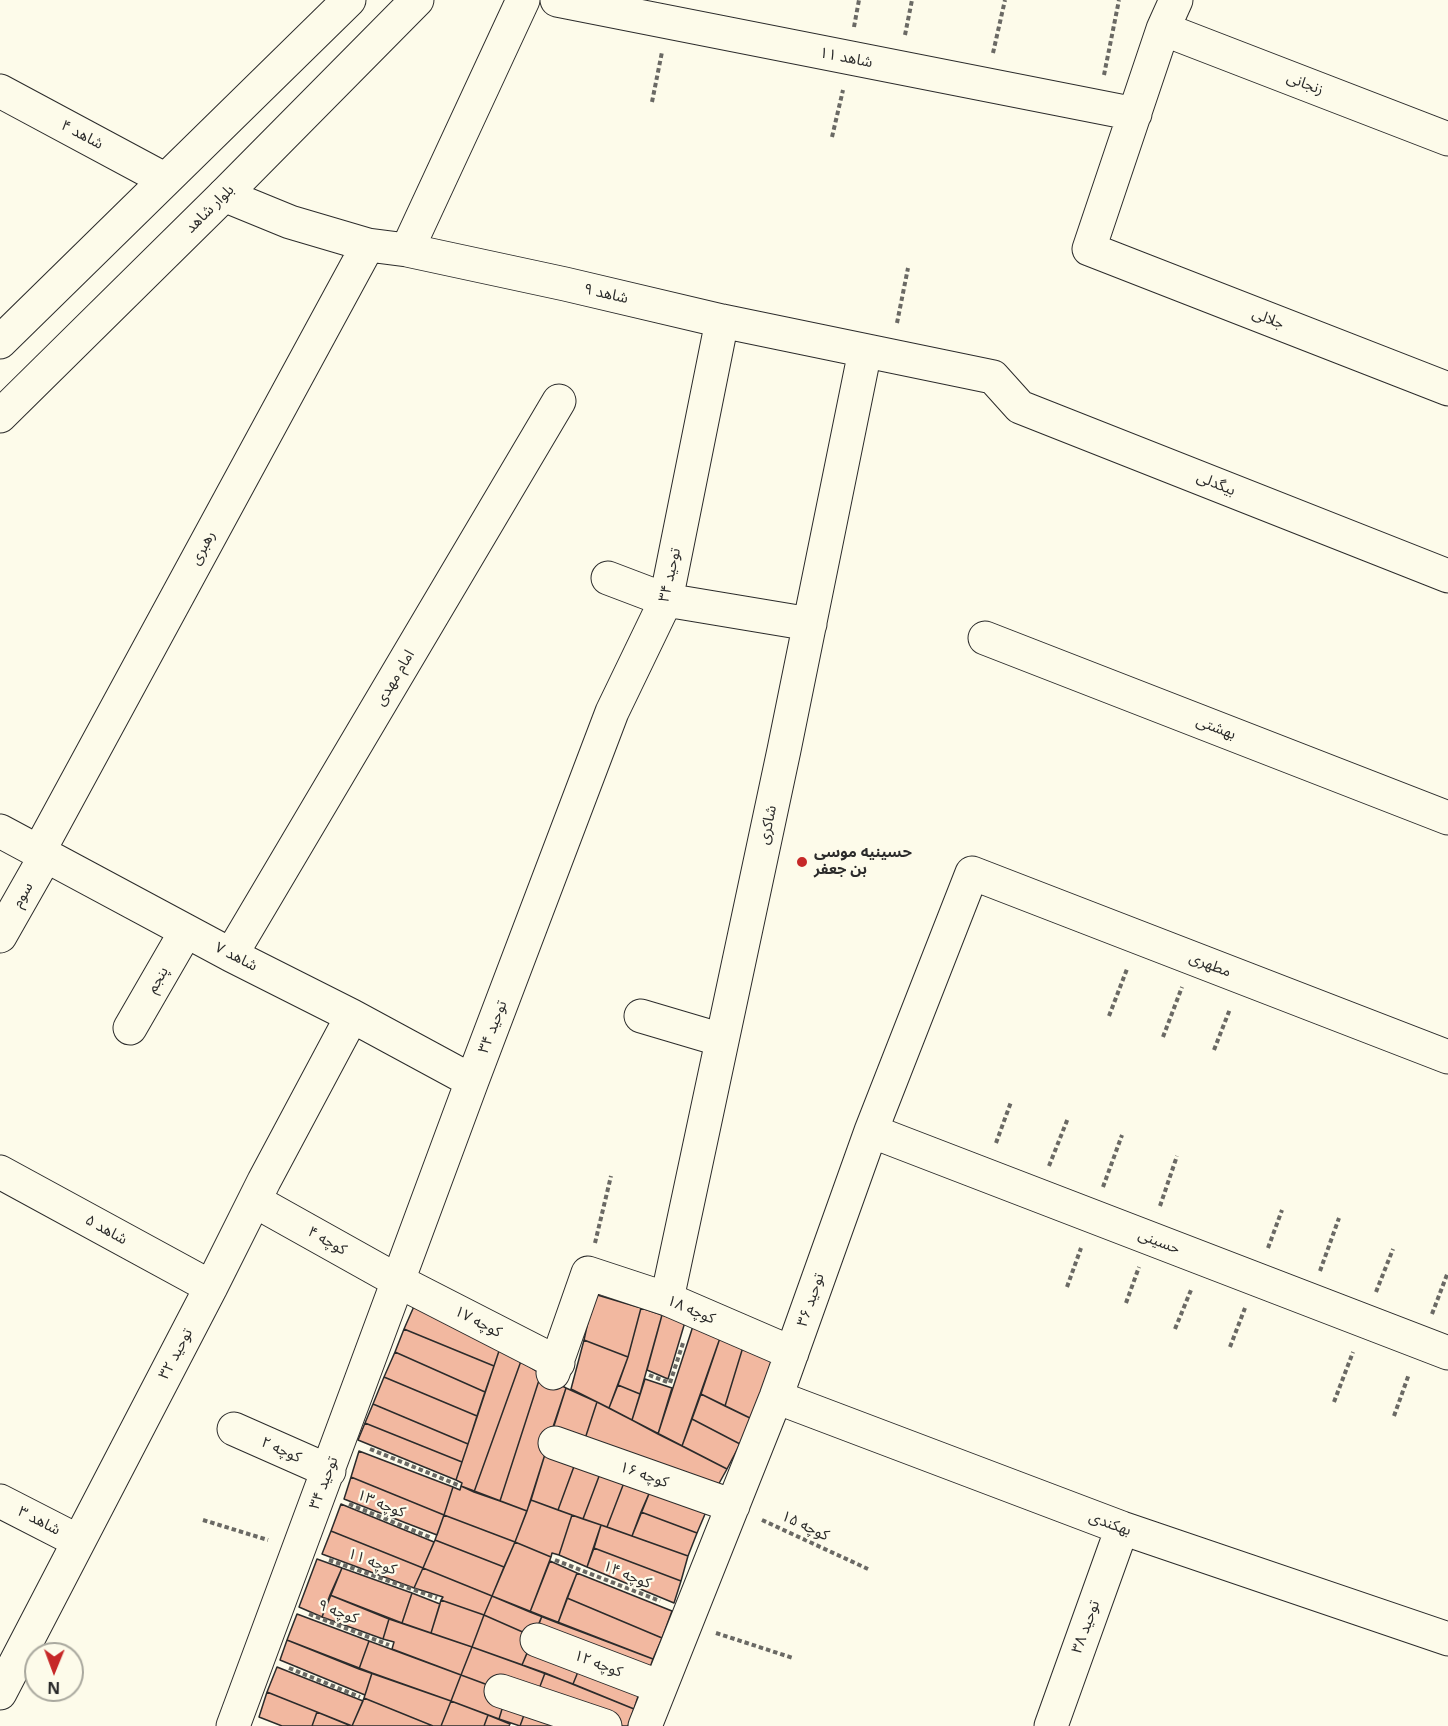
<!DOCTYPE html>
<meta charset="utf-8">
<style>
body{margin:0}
#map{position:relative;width:1448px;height:1726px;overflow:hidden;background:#fdfbea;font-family:"Open Sans",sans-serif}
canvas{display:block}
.north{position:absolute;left:24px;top:1642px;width:60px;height:60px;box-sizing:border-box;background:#fdfbea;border:2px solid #a9a89e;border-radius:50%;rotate:181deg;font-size:16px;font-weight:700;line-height:24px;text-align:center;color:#2b2b2b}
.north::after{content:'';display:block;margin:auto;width:21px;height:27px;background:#c62828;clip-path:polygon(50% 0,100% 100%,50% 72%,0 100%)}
</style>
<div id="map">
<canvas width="1448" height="1726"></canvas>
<div class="north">N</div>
</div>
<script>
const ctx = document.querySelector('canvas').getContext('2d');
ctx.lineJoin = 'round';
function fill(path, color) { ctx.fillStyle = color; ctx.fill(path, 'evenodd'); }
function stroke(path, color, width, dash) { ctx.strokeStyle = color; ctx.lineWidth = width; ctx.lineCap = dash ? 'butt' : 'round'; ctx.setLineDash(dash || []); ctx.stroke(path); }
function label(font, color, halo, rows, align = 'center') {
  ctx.font = font + ' "Open Sans","Noto Sans Arabic",sans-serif'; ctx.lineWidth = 4.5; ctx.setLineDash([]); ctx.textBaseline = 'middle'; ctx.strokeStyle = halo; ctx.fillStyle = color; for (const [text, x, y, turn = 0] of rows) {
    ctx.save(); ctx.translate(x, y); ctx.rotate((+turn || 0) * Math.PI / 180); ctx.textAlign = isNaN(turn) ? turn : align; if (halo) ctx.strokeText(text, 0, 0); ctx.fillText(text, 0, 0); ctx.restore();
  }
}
const building = new Path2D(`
 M594,1294L641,1308L628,1357L584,1340Z
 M415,1304L500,1348L494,1366L404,1329Z
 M641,1308L662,1315L640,1394L618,1385L628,1357Z
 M662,1315L685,1322L668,1379L647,1370Z
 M693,1326L720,1338L682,1446L658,1434Z
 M404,1329L494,1366L485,1392L395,1352Z
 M720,1338L743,1347L725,1406L701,1394Z
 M584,1340L628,1357L609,1408L571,1389Z
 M743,1347L773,1358L752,1419L725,1406Z
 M500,1348L521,1361L474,1492L461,1486L462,1483L456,1480Z
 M395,1352L485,1392L477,1416L384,1377Z
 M521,1361L541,1374L500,1501L474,1492Z
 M541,1374L566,1388L527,1511L500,1501Z
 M384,1377L477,1416L468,1444L373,1404Z
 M645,1379L672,1388L658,1434L632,1420Z
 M618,1385L640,1394L632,1420L609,1408Z
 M566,1388L597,1402L582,1448L550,1436Z
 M701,1394L752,1419L740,1444L692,1419Z
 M597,1402L727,1469L712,1496L582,1448Z
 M373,1404L468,1444L462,1462L365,1423Z
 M692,1419L740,1444L727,1469L682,1446Z
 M365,1423L462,1462L456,1480L358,1440Z
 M359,1451L453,1487L444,1515L351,1477Z
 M546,1451L576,1461L558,1510L531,1500Z
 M576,1461L601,1471L583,1519L558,1510Z
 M601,1471L625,1480L607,1527L583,1519Z
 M351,1477L444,1515L437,1535L344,1499Z
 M625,1480L651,1489L632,1536L607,1527Z
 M461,1486L527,1511L515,1542L444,1515L453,1487L460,1490Z
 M651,1489L708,1507L697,1533L641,1512Z
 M531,1500L572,1515L559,1555L552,1553L551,1557L515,1542Z
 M341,1504L434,1542L423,1568L331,1531Z
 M641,1512L697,1533L688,1556L632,1536Z
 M444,1515L515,1542L504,1567L435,1540Z
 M572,1515L601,1525L587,1567L559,1555Z
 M601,1525L688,1556L681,1581L594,1548Z
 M331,1531L423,1568L414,1588L322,1554Z
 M435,1540L504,1567L492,1596L423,1568Z
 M515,1542L551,1557L530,1612L492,1596Z
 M594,1548L681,1581L674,1603L587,1567Z
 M317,1559L342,1568L322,1617L299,1607Z
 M550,1561L577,1573L558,1623L530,1612Z
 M342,1568L412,1593L402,1623L330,1595Z
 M423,1568L492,1596L484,1615L441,1600L443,1597L414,1588Z
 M577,1573L672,1611L662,1638L567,1598Z
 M412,1593L440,1604L431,1633L402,1623Z
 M330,1595L389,1619L383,1639L322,1617Z
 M492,1596L542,1616L534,1637L484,1615Z
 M567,1598L662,1638L653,1659L558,1623Z
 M441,1600L484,1615L472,1647L431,1633Z
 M297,1614L369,1641L359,1669L287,1640Z
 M484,1615L534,1637L522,1665L472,1647Z
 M542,1616L653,1659L646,1679L534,1635Z
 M389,1619L472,1647L461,1675L392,1649L394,1642L383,1639Z
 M287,1640L372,1673L365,1695L280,1660Z
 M369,1641L461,1675L451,1701L359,1669Z
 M532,1641L582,1662L573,1684L522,1665Z
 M472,1647L545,1673L536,1697L496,1688L461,1675Z
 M582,1662L642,1684L634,1709L573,1684Z
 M277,1667L363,1701L352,1726L267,1692Z
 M372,1673L451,1701L441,1726H433L364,1698Z
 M545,1673L634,1709L628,1726H615L536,1697Z
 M461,1675L496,1688L506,1696L499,1719L451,1701Z
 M267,1692L317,1712L312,1726H282L259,1717Z
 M506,1696L528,1704L520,1726L499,1719Z
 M364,1698L433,1726H352Z
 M451,1701L488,1715L484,1726H441Z
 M528,1704L557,1726H520Z
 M317,1712L351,1726H312Z
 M488,1715L510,1724L509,1726H484Z`);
const path = new Path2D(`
 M854,27L859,0
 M905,35L912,0
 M993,53L1005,0
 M1104,75L1119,0
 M652,102L662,52
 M832,137L843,90
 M897,323L908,268
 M1109,1016L1127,969
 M1163,1037L1182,987
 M1214,1050L1230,1009
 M996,1143L1011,1102
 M1049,1166L1068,1118
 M1103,1187L1122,1135
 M1160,1206L1177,1156
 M595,1243L611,1176
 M1268,1248L1282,1210
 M1320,1271L1339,1218
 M1067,1287L1081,1248
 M1376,1292L1393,1249
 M1126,1303L1139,1267
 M1432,1314L1448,1272
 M1175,1329L1191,1290
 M1230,1347L1245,1308
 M649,1375L670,1383L683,1343
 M1334,1402L1353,1352
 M1394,1416L1409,1374
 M370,1449L458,1485
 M349,1504L432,1538
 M203,1520L268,1540
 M762,1520L868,1569
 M329,1560L437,1598
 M555,1560L660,1601
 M309,1614L389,1645
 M716,1633L793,1658
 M289,1668L360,1697`);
const minor = new Path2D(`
 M557,0L1135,114
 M1176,0L1163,29L1089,249L1448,389
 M1163,29L1448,139
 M0,91L164,179
 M224,195L290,222L368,245L407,250L565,284L722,321L993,377L1020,407L1448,576
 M407,250L523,0
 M608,578L666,600L810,624
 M985,638L1448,818
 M0,831L231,955L352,1016L472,1081
 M39,851L368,245
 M0,936L46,855
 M231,955L559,401
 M641,1016L722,1040
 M130,1028L186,931
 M871,1131L1448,1353
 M0,1172L211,1287
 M255,1201L398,1281L558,1363
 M667,1299L784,750L865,351
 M553,1373L588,1273L667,1299L792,1353
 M776,1397L1122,1528L1448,1639
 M234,1429L329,1471
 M555,1443L733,1506
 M0,1501L78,1541
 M537,1640L660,1687
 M501,1691L605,1726
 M0,1693L211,1287L264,1181L352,1016
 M233,1726L472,1081L612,712L666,600L722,321
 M645,1726L776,1397L871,1131L972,873L1448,1057
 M1051,1726L1122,1528`);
const major = new Path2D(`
 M0,342L349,0
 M0,416L224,195L417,0`);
const markers = [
 [802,862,6,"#c62828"]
];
const streetNames = [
 ["شاهد ۱۱",846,58,11],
 ["زنجانی",1305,84,21],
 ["شاهد ۴",82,135,28],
 ["بلوار شاهد",210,209,-45],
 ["شاهد ۹",606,294,13],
 ["جلالی",1268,319,21],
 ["بیگدلی",1216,484,22],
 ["رهبری",203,548,-62],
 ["توحید ۳۴",670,575,-77],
 ["امام مهدی",395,678,-59],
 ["بهشتی",1216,728,21],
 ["شاکری",768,825,-78],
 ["سوم",23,895,-60],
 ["شاهد ۷",236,957,27],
 ["مطهری",1210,965,21],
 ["پنجم",158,980,-60],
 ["توحید ۳۴",493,1027,-69],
 ["شاهد ۵",106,1230,29],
 ["کوچه ۴",327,1241,29],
 ["حسینی",1159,1242,21],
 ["توحید ۳۶",811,1300,-71],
 ["کوچه ۱۸",691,1310,23],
 ["کوچه ۱۷",478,1322,27],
 ["توحید ۳۲",176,1354,-62],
 ["کوچه ۲",281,1450,24],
 ["کوچه ۱۶",644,1475,19],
 ["توحید ۳۴",324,1483,-69],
 ["کوچه ۱۳",381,1504,22],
 ["شاهد ۳",39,1521,27],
 ["بهکندی",1110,1524,20],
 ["کوچه ۱۵",805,1526,25],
 ["کوچه ۱۱",372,1562,20],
 ["کوچه ۱۴",627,1575,22],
 ["کوچه ۹",338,1612,21],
 ["توحید ۳۸",1086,1627,-70],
 ["کوچه ۱۲",598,1664,21]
];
const poiNames = [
 ["حسینیه موسی",814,853],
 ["بن جعفر",814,870]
];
fill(building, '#f2b8a0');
stroke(building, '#2b2b2b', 1.5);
stroke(minor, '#2b2b2b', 35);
stroke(major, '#2b2b2b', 35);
stroke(path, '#6a6964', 4, [4.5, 3]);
stroke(minor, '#fdfbea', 33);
stroke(major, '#fdfbea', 33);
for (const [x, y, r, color] of markers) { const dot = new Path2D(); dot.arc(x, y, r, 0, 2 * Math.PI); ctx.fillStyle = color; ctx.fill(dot); stroke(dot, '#fdfbea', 2); }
label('15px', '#2b2b2b', '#fdfbea', streetNames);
label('bold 15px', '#2b2b2b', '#fdfbea', poiNames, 'left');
</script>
